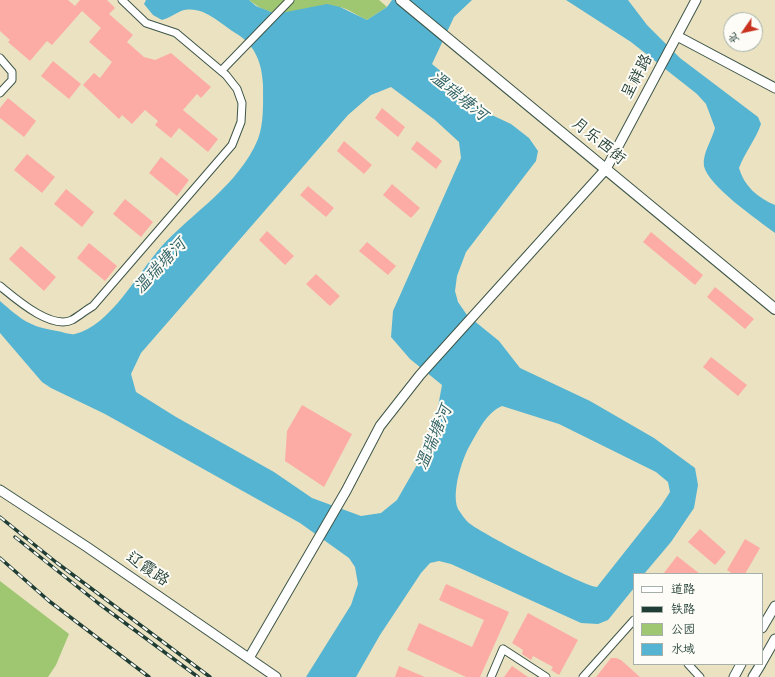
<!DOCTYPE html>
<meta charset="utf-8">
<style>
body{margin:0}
#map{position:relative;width:775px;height:677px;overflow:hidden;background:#ebe2c1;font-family:Mynerve,"LXGW WenKai TC",sans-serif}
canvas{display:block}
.legend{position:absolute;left:633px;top:573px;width:130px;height:92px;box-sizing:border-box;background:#fdfcf7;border:1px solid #a4b0a9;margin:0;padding:5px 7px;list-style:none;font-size:12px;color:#1f3d34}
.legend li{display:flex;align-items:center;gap:8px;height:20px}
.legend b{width:20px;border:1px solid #a4b0a9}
.north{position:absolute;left:723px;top:12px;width:40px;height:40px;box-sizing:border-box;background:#fdfcf7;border:1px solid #a4b0a9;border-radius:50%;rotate:236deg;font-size:11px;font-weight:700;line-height:16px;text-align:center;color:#1f3d34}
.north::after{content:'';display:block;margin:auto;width:14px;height:18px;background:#c8321e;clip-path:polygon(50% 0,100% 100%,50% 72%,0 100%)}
</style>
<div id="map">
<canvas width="775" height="677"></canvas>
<ul class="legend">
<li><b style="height:5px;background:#fff"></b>道路</li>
<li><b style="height:5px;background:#1f3d34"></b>铁路</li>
<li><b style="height:11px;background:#9fc772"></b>公园</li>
<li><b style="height:11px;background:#54b4d2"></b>水域</li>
</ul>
<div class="north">北</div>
</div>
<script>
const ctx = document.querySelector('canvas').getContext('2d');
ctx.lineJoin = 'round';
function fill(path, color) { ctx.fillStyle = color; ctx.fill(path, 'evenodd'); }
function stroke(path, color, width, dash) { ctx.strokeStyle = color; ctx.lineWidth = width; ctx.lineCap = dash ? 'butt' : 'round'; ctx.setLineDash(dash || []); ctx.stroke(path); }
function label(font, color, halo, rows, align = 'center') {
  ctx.font = font + ' Mynerve,"LXGW WenKai TC",sans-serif'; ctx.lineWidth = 4; ctx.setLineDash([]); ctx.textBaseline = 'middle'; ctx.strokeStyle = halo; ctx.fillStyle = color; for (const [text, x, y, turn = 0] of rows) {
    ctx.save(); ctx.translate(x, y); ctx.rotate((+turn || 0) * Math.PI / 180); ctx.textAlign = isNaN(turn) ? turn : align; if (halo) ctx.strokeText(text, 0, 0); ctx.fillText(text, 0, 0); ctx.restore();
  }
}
const green = new Path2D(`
 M249,0H379L387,7L367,20C359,17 348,8 339,7C304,5 282,27 249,0Z
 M0,581L69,634L56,665L48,677H0Z`);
const water = new Path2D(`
 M146,0H249L256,6L276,14L327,4L340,7L367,20L387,7L392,0H472L454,17L432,64L449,78L458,90L479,109L511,124L529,138L538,151L536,161L466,252L457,276L455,291L458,302L467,315L499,341L520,368L590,401L654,438L695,468L698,485L694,508L671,542L644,574H634V588L608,620L598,624L581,623L451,564L439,561L430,563L421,573L380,635L356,677H306L351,605L358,584L355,567L349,558L300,523L105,414L51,388L42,382L0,333V301C22,320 28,326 57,331C63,332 70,335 75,334C110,326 138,273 161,247C193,212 239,185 258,139C264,123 263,103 263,85C262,64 256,46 237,34C220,24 203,4 181,11C174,14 169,18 162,20L153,15L144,4ZM391,87L435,120L459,142L461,158L393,311L391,337L410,359L442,385L435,423L417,465L397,500L381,513L361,516L312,498L274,472L176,417L136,392L131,374L141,353L348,115L371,95ZM502,406L559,424L656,472L668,482L670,492L661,506L597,587C586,587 480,533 469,523C465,520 461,513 458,509C451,493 462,459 470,445C479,430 486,413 502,406Z
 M566,0H628L647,25L680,58L758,117L761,124C756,139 745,152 739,168C744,186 758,198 775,205V233C758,220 708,186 704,166C702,154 712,140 715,128L706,104L697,94L631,42Z`);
const building = new Path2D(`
 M0,0H68L75,6L80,0H107L115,8L109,14L133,35L127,42L144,57L155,60L171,53L211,87L201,98L197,94L183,110L218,139L208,152L179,128L171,138L155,125L158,121L145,110L132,124L122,115L119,119L83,85L94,73L100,78L112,62L89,42L101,28L82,11L52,45L47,41L30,61L8,42L10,40L0,31Z
 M53,61L81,84L69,99L41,76Z
 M8,98L36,121L24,137L0,118V108Z
 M382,108L405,127L398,137L375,118Z
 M344,141L372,165L364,174L337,151Z
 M417,141L442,161L436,169L411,149Z
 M27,154L55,177L42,193L14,170Z
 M161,157L189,180L177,196L149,173Z
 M392,184L420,208L411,218L383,195Z
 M308,186L334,208L326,217L300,195Z
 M66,189L94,212L82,227L54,204Z
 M125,199L153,222L141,237L113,214Z
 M267,231L294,256L285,265L259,240Z
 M651,232L703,275L695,285L643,242Z
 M367,242L396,266L388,275L359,251Z
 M89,243L117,266L105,281L77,258Z
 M21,246L56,277L44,291L9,259Z
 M316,274L340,296L330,306L306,284Z
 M715,287L754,319L745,329L707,297Z
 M711,357L747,385L738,396L703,367Z
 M302,405L352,434L324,487L285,461L287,431Z
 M700,529L726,552L715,565L688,542Z
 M745,539L760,548L745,574H733L727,570Z
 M677,556L700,574H663Z
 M446,584L509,612L480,677H466L407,650L419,623L472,647L484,620L439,600Z
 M528,613L578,640L559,675L551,670L553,667L533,656L531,660L522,654L523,650L512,643Z
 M611,658H616L621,660L640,677H596Z
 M399,666L425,677H395Z
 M512,666L528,677H504Z`);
const minor = new Path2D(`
 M0,58L12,72V80L0,93
 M222,70L290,0
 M0,286C16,299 51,330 72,320C79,316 86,310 93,306L232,145L241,122L242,103L237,89L226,75L176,33L146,23L122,0
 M688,664L700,677
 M491,677L503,649L546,677
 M583,677L634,620`);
const tertiary = new Path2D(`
 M677,36L775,88
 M0,490L87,547L276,677
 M762,628L775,606
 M249,658L346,491L380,426L420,375L606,169L696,0
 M762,662L775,639
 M734,677L741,664
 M753,677L761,664`);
const secondary = new Path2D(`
 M401,0L775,309`);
const rail = new Path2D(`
 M0,517L57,563L210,677
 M15,537L98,603L198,677
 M0,558L49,601L149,677`);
const streetNames = [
 ["呈祥路",638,77,-62],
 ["月乐西街",598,142,39],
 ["辽霞路",147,570,34]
];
const waterNames = [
 ["温瑞塘河",458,97,39],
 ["温瑞塘河",161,267,-47],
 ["温瑞塘河",435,438,-67]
];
fill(green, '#9fc772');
fill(water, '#54b4d2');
fill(building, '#fcaca4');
stroke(minor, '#3e5649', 9);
stroke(tertiary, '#3e5649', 11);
stroke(secondary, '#3e5649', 12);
stroke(minor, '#fff', 7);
stroke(tertiary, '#fff', 9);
stroke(secondary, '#fff', 10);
stroke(rail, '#1f3d34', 3.5);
stroke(rail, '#fdfcf7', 2, [6]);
label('16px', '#1f3d34', '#fdfcf7', streetNames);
label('italic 17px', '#2f6163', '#fdfcf7', waterNames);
</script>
